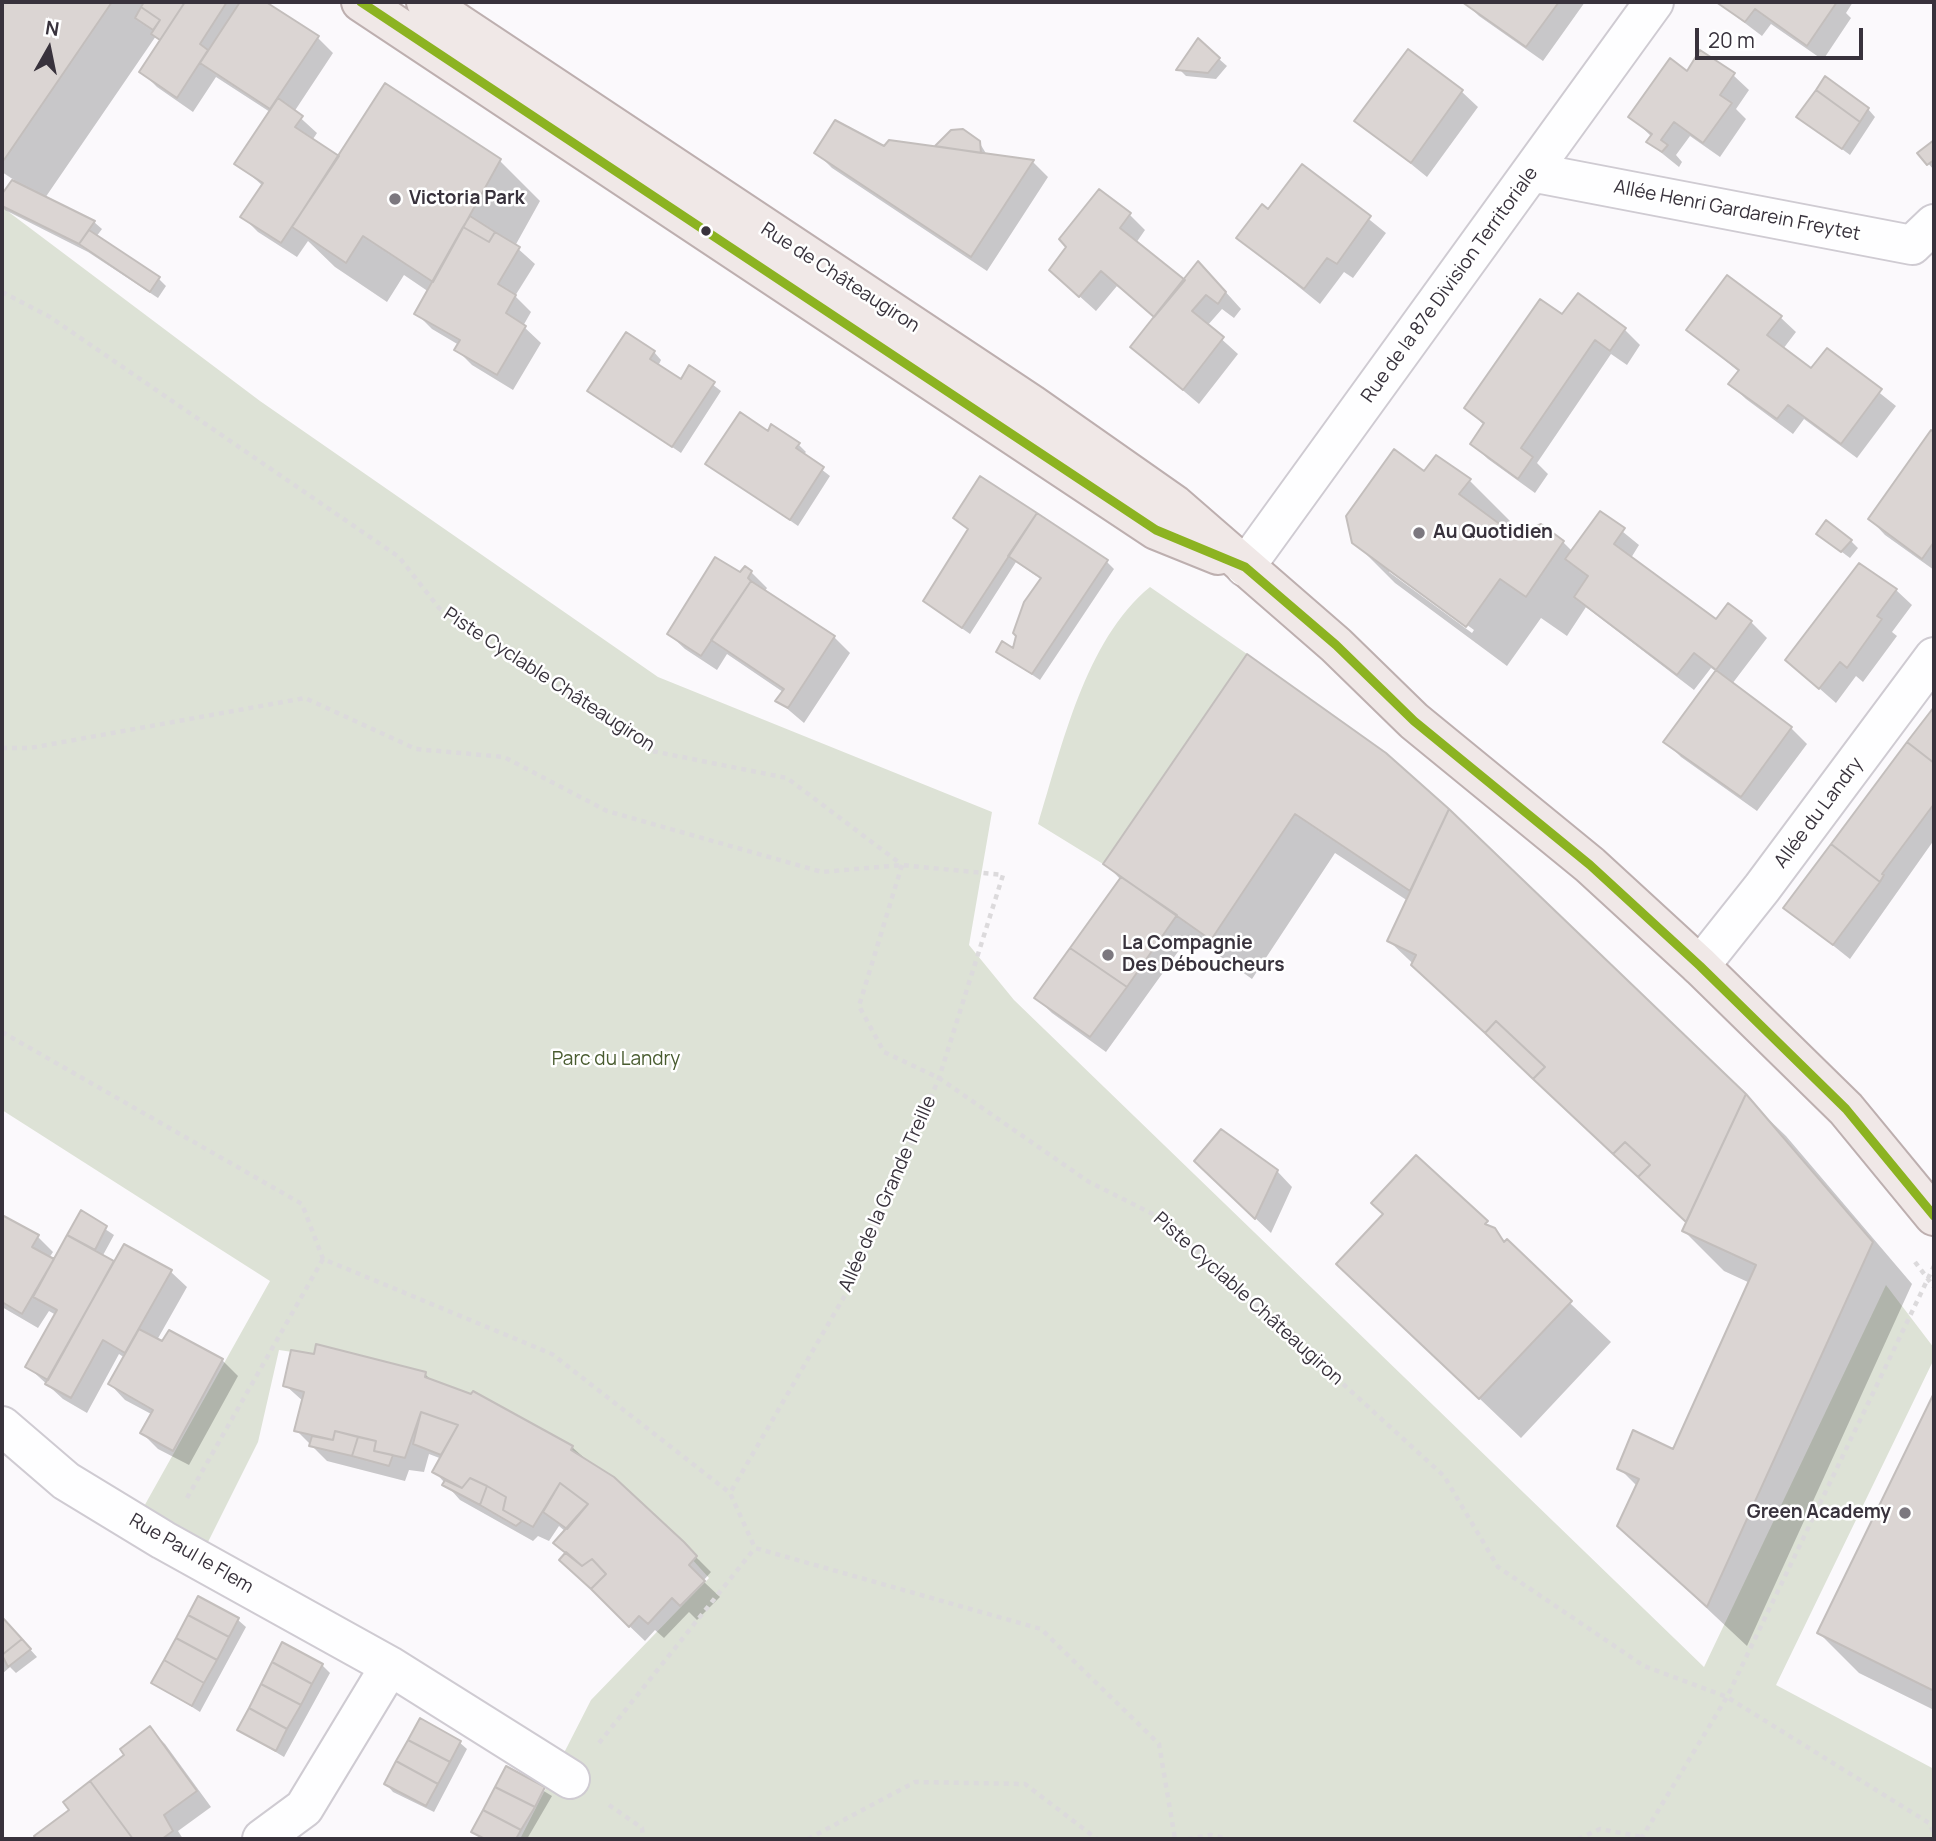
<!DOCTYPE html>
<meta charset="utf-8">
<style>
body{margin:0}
#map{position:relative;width:1936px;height:1841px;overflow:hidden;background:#fbf9fc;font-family:Manrope,sans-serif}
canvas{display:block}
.frame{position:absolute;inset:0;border:4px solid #38323c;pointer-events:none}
.north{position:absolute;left:14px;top:14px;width:70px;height:70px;-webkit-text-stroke:5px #fff;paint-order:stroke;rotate:9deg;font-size:19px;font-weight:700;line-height:28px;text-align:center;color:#38323c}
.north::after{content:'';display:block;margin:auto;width:24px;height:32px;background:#38323c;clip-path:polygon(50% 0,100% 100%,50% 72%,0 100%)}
.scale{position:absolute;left:1695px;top:28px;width:168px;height:32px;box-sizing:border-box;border:4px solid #38323c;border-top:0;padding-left:9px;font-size:21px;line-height:24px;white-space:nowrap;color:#38323c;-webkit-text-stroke:5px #fff;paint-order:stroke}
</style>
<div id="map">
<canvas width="1936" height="1841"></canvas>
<div class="frame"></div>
<div class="north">N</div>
<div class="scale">20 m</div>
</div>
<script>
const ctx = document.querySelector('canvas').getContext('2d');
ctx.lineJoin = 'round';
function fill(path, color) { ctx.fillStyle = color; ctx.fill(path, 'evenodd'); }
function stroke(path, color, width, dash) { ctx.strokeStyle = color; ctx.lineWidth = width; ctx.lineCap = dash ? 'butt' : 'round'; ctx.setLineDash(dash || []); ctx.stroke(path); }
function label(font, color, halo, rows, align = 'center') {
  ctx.font = font + ' Manrope,sans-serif'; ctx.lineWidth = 5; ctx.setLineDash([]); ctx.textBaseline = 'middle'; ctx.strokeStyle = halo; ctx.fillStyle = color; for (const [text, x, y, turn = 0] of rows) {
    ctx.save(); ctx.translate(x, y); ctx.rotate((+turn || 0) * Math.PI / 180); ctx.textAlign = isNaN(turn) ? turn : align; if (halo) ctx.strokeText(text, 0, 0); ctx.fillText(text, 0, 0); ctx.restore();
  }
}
const green = new Path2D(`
 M2,207L260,401L658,677L992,812L969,945L1014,1000L1704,1667L1886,1285L1934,1348V1359L1776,1685L1934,1769V1839H520L591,1700L709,1578L650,1513L395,1367L279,1350L258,1442L204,1550L142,1510L270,1281L2,1110Z
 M1150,587L1247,654L1103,864L1038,824C1062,747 1085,640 1150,587Z`);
const shadow = new Path2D(`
 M2,2H263L318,38L333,53L294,112L317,133L313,139L339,158L500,161L540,201L515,246L535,264L515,296L531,312L523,326L541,343L513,390L472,365L456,349L459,345L432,329L416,313L429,292L404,275L387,302L335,267L308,241L297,257L258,232L243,217L263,186L237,163L270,112L216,77L193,112L157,87L141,71L161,41L156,36L45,198L94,222L102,229L96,237L159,279L166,286L158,298L88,252L5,210L2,206V197L14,180L2,172Z
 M1465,2H1585L1543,61L1479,16Z
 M1717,2H1853L1846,13L1851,18L1823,60L1771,24L1762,36Z
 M1408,52L1462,92L1478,107L1427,177L1357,120Z
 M1219,59L1227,66L1216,79L1186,76L1179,69Z
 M1733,75L1749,90L1736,109L1746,119L1720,157L1690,136L1676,155L1682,162L1679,167L1648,142L1652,137L1631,117Z
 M1868,109L1875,117L1850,155L1799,117Z
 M979,142L987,155L1033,162L1048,177L987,271L832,168L817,153L940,149L937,146Z
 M1934,142V170L1919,153Z
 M1303,166L1386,233L1353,278L1344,272L1320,304L1238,238L1269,211Z
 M1130,215L1145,230L1136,243L1185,282L1214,279L1241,309L1234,318L1222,309L1207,326L1238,354L1199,404L1132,347L1156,318L1117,286L1096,311L1067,285Z
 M1563,317L1624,329L1640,345L1627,365L1611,354L1537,463L1548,474L1535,493L1488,459L1472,444L1485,426L1466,408Z
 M1780,317L1796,332L1783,349L1812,370L1827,351L1896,406L1857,458L1804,419L1793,434L1746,399L1730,384L1739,372L1689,330Z
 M654,352L661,360L658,366L681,381L690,367L721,391L681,453L589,390Z
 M1931,432L1934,434V570L1885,535L1870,519Z
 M799,445L806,452L803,455L830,476L798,526L708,464Z
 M1436,457L1470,481L1510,521L1504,529L1516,538L1563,542L1573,552L1601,514L1639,545L1631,558L1716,621L1751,622L1767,638L1732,684L1791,728L1807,744L1757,811L1681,757L1665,741L1717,672L1711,668L1694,690L1586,607L1567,636L1541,618L1507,666L1395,583L1354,542L1424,473ZM1389,568L1474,630L1472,633L1389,572Z
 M970,530L1107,562L1114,569L1040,680L998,652L1014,651L1042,580L1016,562L970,634L933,608Z
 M1818,534L1851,541L1858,548L1850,558Z
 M1859,565L1896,590L1912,605L1892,632L1897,636L1863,682L1856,676L1836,703L1787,660Z
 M751,572L767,588L765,591L834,637L850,653L804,723L777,700L783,692L727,654L717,670L685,649L669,634L740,575Z
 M1248,656L1447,810L1786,1136L1912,1284L1747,1646L1619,1526L1637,1486L1619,1468L1674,1451L1750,1283L1724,1271L1684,1231L1687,1223L1389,941L1408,901L1335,853L1252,979L1190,935L1106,1052L1052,1013L1036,998L1121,880L1105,863Z
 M1934,709V840L1850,959L1786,908Z
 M1416,1157L1611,1342L1521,1438L1338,1264L1385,1214Z
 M1277,1171L1292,1187L1271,1233L1212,1177Z
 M81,1213L114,1235L102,1257L115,1263L125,1246L171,1272L187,1287L157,1340L222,1360L238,1376L189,1465L158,1449L142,1433L153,1415L125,1400L110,1384L125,1358L119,1354L87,1413L63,1399L27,1366L56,1315L49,1311L38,1328L2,1307V1216L37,1236L53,1252L49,1258L54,1261Z
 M425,1374L433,1382L572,1447L699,1560L711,1572L703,1581L720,1597L697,1620L689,1612L664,1638L655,1630L645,1641L577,1576L566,1554L555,1543L566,1532L559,1526L549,1541L538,1536L533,1541L460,1500L435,1472L442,1459L429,1454L424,1472L409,1470L405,1481L327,1461L296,1430L304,1402L285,1385Z
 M1934,1397V1710L1859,1673L1819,1633Z
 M198,1599L238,1620L246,1627L200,1712L154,1683Z
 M2,1618L37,1657L16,1673L10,1667L2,1674Z
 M322,1665L330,1673L284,1757L239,1730Z
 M150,1729L165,1744L211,1807L178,1831L183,1839H31L72,1810Z
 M459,1742L467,1749L434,1812L393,1792L386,1784Z
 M506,1768L552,1796L527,1839H482L473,1831Z`);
const building = new Path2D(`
 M2,2H112L4,160L2,159Z
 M144,2H185L160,40L151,34L160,20L141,7Z
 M185,2H227L200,44L208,50L177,98L139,72Z
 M240,2H266L319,36L270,109L200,63Z
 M1462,2H1559L1526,47Z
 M1716,2H1837L1807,46L1755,9L1745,22Z
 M141,7L160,20L153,30L135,18Z
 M1198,38L1220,58L1208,73L1176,70Z
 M1408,49L1463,90L1411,163L1354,121Z
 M1700,50L1735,73L1720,95L1732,103L1703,143L1674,122L1661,140L1668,145L1662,152L1646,142L1652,134L1628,117L1670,58L1687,71Z
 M1825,76L1869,108L1860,122L1816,90Z
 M385,83L501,159L433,282L363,236L346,263L292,227Z
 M1816,90L1860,122L1842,149L1796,117Z
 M278,98L303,116L295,127L339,156L281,243L240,217L263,183L234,164Z
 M835,120L884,146L889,140L1034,160L971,257L814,153Z
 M963,129L980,141L981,153L935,146L951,130Z
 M1934,140V160L1927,165L1917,153Z
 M1302,164L1371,216L1337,264L1327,258L1304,289L1236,238L1262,204L1268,209Z
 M12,180L95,221L79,244L2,206V194Z
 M1099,189L1131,213L1120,228L1185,280L1154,317L1101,271L1079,297L1049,270L1066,247L1059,239Z
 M470,216L495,232L489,242L463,227Z
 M463,227L489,242L495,232L520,247L498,284L516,295L506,313L526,326L497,375L454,350L460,340L414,314Z
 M89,230L160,277L150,292L79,244Z
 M1198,261L1226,292L1218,304L1206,295L1192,311L1224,337L1183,390L1130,347Z
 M1727,275L1782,316L1767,335L1811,368L1827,348L1882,389L1841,444L1788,405L1777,419L1728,384L1739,370L1686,330Z
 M1578,293L1626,328L1610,351L1595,340L1521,448L1533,457L1518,479L1470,444L1484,423L1464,408L1540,299L1562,314Z
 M626,332L655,351L650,359L681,379L689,365L715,382L672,447L587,391Z
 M740,412L768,431L771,424L800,443L796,448L824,467L790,520L705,464Z
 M1931,430L1934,432V542L1922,559L1868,519Z
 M1394,449L1424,471L1436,455L1471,479L1459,494L1516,536L1541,524L1564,541L1526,597L1500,579L1466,627L1352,543L1346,516Z
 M980,476L1037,513L962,628L923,601L968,529L953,518Z
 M1600,511L1625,528L1614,544L1716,619L1728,603L1752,621L1716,670L1694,653L1677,675L1574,597L1588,576L1565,559Z
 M1037,513L1108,560L1032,674L996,652L1002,641L1013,648L1016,636L1013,633L1024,602L1041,578L1008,556Z
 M1826,520L1852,540L1841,552L1816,534Z
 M715,557L740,572L745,566L752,571L748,578L751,581L701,656L667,634Z
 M1859,563L1897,589L1877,616L1882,619L1847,668L1840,662L1819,689L1785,660Z
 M751,581L835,636L788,708L775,701L784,689L711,640Z
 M1247,654L1386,753L1449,809L1410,891L1295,814L1211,940L1103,864Z
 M1716,670L1792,727L1741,797L1663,742Z
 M1934,707V763L1907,742Z
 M1907,742L1934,763V804L1882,874L1884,875L1880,882L1831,844Z
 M1449,809L1746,1094L1686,1222L1638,1177L1650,1165L1625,1142L1613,1154L1533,1079L1545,1067L1496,1021L1485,1033L1411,965L1416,955L1387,941Z
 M1831,844L1880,882L1833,945L1783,908Z
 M1121,877L1177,915L1127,987L1070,948Z
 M1070,948L1127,987L1090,1037L1034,998Z
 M1496,1021L1545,1067L1533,1079L1485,1033Z
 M1746,1094L1873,1242L1707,1607L1617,1526L1639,1479L1617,1469L1633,1430L1673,1449L1756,1265L1682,1231Z
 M1221,1129L1278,1170L1255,1219L1194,1161Z
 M1625,1142L1650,1165L1638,1177L1613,1154Z
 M1416,1155L1488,1221L1485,1224L1495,1228L1504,1242L1507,1239L1572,1301L1479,1399L1336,1264L1383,1214L1371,1203Z
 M81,1210L107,1226L95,1250L67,1235Z
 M2,1215L39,1235L32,1247L54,1259L22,1314L2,1302Z
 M67,1235L114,1261L48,1380L25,1367L57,1310L33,1297Z
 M124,1244L172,1270L125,1353L103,1340L71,1398L45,1384Z
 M139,1329L162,1341L169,1330L223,1359L173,1451L140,1433L153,1410L108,1384Z
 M316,1344L426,1372L425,1377L471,1394L473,1391L573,1446L571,1450L614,1477L684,1542L697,1556L689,1565L705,1581L680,1606L672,1598L648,1624L639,1616L629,1627L591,1589L606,1574L592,1559L582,1566L553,1543L588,1504L560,1483L533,1527L503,1510L506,1497L487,1486L470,1478L462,1488L432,1472L458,1425L421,1412L405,1458L374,1451L376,1441L335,1431L333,1440L294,1431L304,1392L283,1386L291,1350L314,1354Z
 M1934,1393V1691L1817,1633Z
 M421,1412L458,1425L441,1455L413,1444Z
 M335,1431L358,1437L352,1456L309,1446L312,1436L333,1440Z
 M358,1437L376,1441L374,1451L393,1455L389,1466L352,1456Z
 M470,1478L487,1486L480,1505L442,1485L445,1480L462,1488Z
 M560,1483L588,1504L567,1529L543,1512Z
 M487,1486L506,1497L503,1510L522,1521L516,1526L480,1505Z
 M566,1552L582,1566L592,1559L606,1574L591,1589L559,1560Z
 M198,1596L239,1618L229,1637L188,1615Z
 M188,1615L229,1637L217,1660L176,1638Z
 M2,1617L22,1639L2,1655Z
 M176,1638L217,1660L204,1683L164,1660Z
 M22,1639L31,1649L8,1667L2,1655Z
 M282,1642L323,1664L312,1684L272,1662Z
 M164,1660L204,1683L192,1706L151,1683Z
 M272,1662L312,1684L301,1705L261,1684Z
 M261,1684L301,1705L287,1729L249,1708Z
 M249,1708L287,1729L276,1751L237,1730Z
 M420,1718L461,1741L450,1762L408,1740Z
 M150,1726L197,1791L164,1815L173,1831L162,1839H133L90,1781L124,1755L120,1749Z
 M408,1740L450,1762L438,1784L396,1761Z
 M396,1761L438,1784L426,1806L384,1784Z
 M506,1766L545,1787L535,1807L495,1787Z
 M90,1781L133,1839H36L34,1836L69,1810L63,1802Z
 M495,1787L535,1807L521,1830L483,1810Z
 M483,1810L521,1830L516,1839H485L471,1832Z`);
const path = new Path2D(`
 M2,292L50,317L399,557L439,608L652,751L787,778L901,864
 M2,748H30L305,698L416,749L504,757L607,811L822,872L902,865L1003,875L939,1078L855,1278L730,1493
 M902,865L859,1006L884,1052L939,1078L1089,1182L1161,1218L1444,1476L1498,1567L1644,1666L1727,1697L1929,1823L1934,1833
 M2,1032L302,1204L323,1259L552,1354L730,1493L755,1548L1041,1629L1159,1744L1175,1839
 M1915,1262L1934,1287
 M187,1498L323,1259
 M599,1743L755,1548
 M609,1805L642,1828L643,1839
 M808,1839L915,1782L1025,1784L1097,1839
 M1188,1839L1211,1835L1228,1839
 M1578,1839L1600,1829L1642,1837
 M1641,1839L1727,1697L1934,1266`);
const minor = new Path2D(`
 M1531,172L1912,245L1934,224
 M1245,567L1654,2
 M1700,966L1762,888L1934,657
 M2,1426L66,1481L163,1540L390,1666L570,1779
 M262,1839L304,1808L390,1666`);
const major = new Path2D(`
 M361,2L1156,530L1218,555
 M426,2L1031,404L1175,505L1336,645L1414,721L1590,865L1700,966L1846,1109L1934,1216`);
const bus1 = new Path2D(`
 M361,2L1156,530L1245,567L1336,645L1414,721L1590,865L1700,966L1846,1109L1934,1216`);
const markers = [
 [395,199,7,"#7c787f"],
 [706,231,6,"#38323c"],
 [1419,533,7,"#7c787f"],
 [1108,955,7,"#7c787f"],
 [1905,1513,7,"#7c787f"]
];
const poiNames = [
 ["Victoria Park",409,199],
 ["Au Quotidien",1433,533],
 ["La Compagnie",1122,944],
 ["Des Déboucheurs",1122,966],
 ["Green Academy",1891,1513,"right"]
];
const streetNames = [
 ["Allée Henri Gardarein Freytet",1737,211,11],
 ["Rue de Châteaugiron",840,278,33],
 ["Rue de la 87e Division Territoriale",1450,285,-54],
 ["Piste Cyclable Châteaugiron",549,680,33],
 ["Allée du Landry",1819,813,-53],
 ["Allée de la Grande Treille",888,1194,-66],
 ["Piste Cyclable Châteaugiron",1248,1299,42],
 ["Rue Paul le Flem",191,1554,30]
];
const parkNames = [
 ["Parc du Landry",616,1060]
];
fill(green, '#dde2d6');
fill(shadow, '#0003');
fill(building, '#dbd5d3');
stroke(building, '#c3bebc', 2);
stroke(minor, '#cfcbd2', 42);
stroke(major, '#bdafaf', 42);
stroke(path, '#dcdadc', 4.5, [5, 5]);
stroke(minor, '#fefeff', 38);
stroke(major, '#f0e8e7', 38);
stroke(bus1, '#8cb321', 9);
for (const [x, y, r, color] of markers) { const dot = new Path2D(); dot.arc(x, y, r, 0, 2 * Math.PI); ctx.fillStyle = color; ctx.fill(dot); stroke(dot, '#fff', 2.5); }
label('bold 19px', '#38323c', '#fff', poiNames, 'left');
label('19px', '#38323c', '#fff', streetNames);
label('19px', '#495c30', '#fff', parkNames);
</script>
